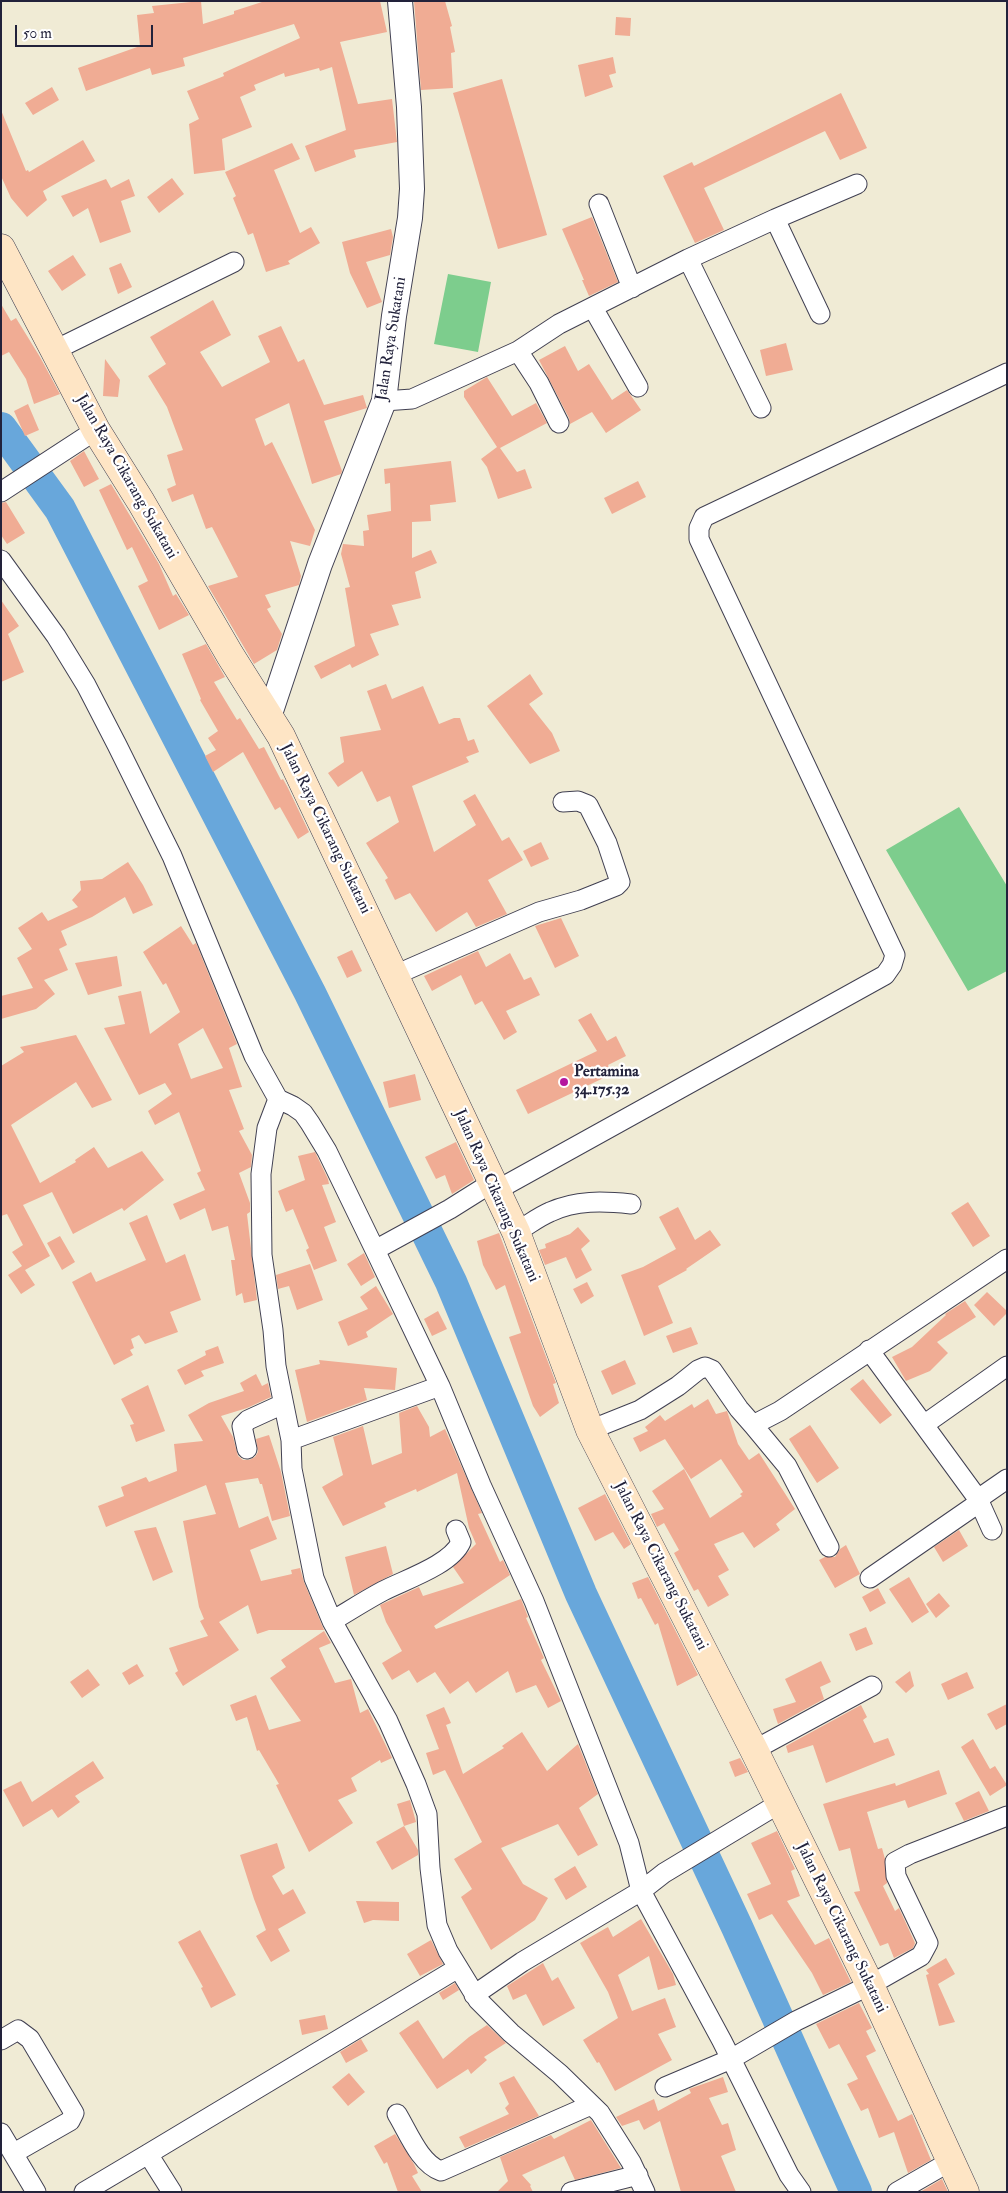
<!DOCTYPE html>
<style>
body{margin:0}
#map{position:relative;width:1008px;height:2193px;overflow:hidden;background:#f0ebd5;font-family:"IM FELL Double Pica",serif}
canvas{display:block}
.frame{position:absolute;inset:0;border:2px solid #22223b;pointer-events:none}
.scale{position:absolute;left:15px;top:25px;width:138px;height:22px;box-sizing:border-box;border:2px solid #22223b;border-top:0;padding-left:6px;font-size:15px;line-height:18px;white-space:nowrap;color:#22223b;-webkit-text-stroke:4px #fff;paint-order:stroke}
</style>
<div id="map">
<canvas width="1008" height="2193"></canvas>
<div class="frame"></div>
<div class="scale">50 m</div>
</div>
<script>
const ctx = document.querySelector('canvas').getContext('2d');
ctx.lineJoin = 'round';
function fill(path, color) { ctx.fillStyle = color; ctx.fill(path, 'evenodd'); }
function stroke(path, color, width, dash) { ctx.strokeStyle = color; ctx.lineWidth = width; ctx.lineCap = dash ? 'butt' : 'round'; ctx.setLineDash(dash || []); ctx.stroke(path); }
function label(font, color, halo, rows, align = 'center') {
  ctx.font = font + ' "IM FELL Double Pica",serif'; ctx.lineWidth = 4.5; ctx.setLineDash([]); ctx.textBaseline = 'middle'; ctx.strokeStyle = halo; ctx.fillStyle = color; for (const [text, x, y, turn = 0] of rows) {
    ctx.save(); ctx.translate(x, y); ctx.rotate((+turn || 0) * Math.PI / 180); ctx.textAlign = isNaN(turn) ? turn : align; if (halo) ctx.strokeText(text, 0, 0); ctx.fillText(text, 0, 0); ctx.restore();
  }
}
const green = new Path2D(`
 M448,274L491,282L478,352L434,344Z
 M959,807L1007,886V971L968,991L886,850Z`);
const river = new Path2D(`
 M1,428L60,509L310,993L451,1282L581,1594L737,1927L856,2192`);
const building = new Path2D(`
 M201,1L203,24L234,14V11L265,1H380L387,32L340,42L358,104L392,99L397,142L354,150L356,157L315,172L305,146L346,130L332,67L320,71L319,68L285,77L284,73L254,85L256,90L240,97L252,127L222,139L225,170L194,174L189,124L199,119L187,91L224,76L223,73L300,38L294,24L183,58L185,66L152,75L150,68L86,91L78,68L140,46L137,15L154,13L152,6Z
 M414,1H445L452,26L450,27L455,52L451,53L453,88L421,90Z
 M616,17L631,18L630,36L615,35Z
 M613,57L616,73L609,75L613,87L585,97L578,65Z
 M502,79L547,235L498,249L453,93Z
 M52,87L59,100L33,115L25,103Z
 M841,93L867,148L840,160L825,131L704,188L724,230L695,243L663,176L692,162L694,166Z
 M1,110L26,171L28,170L29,172L83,140L95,161L43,191L47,200L27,217L11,198L1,176Z
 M292,143L300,159L274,170L300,233L311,227L320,243L288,261L290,264L266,272L253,233L248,235L233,198L236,196L225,172Z
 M172,178L184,194L159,213L147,197Z
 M106,179L111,188L129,179L135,196L121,201L131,232L100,243L88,208L73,217L61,196Z
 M592,217L618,282L589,296L582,280H584L562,229Z
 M391,229L393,237L390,255L366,262L382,302L367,308L350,273L342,242Z
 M73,255L86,275L62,291L48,271Z
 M121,263L132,287L118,294L109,268Z
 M213,300L231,335L200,352L222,387L270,362L258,336L281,326L298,362L304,359L324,405L363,395L367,408L324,421L342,471L341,474L312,484L289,403L255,419L265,446L272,442L315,530L310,546L290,541L301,576L299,585L265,595L271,607L267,609L282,634L277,650L254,664L208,586L238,577L212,527L206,529L193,494L172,502L167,489L176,485L167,455L183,450L167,407L148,376L166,364L150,337Z
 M1,304L11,321L16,318L40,357L60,394L34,404L26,379L9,352L1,356Z
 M786,343L793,370L766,376L760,350Z
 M565,346L578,371L589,364L612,400L627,390L641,410L606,433L592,412L570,424L569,418L539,360Z
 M105,359L120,380L118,397L103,396Z
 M487,377L512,416L536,403L547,423L500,448L517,472L525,469L532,488L498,499L487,467L481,459L497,447L464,397V391Z
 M28,404L39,430L25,436L14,411Z
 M84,451L99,479L84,487L70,461Z
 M451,461L456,502L430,505L431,521L412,522V558L431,550L437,563L415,572L421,598L392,605L391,603L399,625L370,634L379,655L352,668L350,664L321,679L314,666L355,646L345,588L350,587L341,554L343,544L364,546L363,531L369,530L367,515L391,511L390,483L385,484L384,469Z
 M638,481L646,497L612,514L604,498Z
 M111,484L159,564L173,596L176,594L189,615L159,630L138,586L148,581L132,547L127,550L99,490Z
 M6,502L25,533L7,544L1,535V503Z
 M1,600L19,626L8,634L24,672L1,682Z
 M206,644L225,677L214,682L237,720L240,718L259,749L264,747L281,780L283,779L288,788L309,832L298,839L280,807L275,810L243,752L213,772L205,756L216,750L208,738L218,731L200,700L201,699L182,654Z
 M530,674L543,694L529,704L552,733L560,751L530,764L487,706Z
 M386,684L392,699L423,686L439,724L454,718H460L468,741L474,739L479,752L466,757L469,762L412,786L434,852L476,825L463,801L475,794L502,841L509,837L523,860L488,880L507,914L476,927L467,912L436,932L410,893L395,900L385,880L388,878L366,843L399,822L390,796L377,802L362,771L338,787L328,773L344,762L340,737L381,730L367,691Z
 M541,842L549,859L531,867L523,851Z
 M128,862L143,885L153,905L133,914L125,897L92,917L61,931L67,945L59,949L68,970L44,980L55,994L36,1009L1,1019V996L33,988L17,958L32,949L18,928L42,912L48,921L78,907L72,900L81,890L80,881L102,879Z
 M561,918L579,956L555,968L535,926Z
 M181,926L193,945L196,943L237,1044L229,1048L242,1087L229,1090L244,1129L239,1131L252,1155L251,1167L239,1173L250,1203V1212L247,1214L257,1300L244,1303L242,1293L236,1296L231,1260H235L228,1226L212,1231L205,1208L180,1220L173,1204L205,1190L197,1173L201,1171L179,1112L155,1125L148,1111L172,1094L165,1083L139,1095L104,1028L125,1024L118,996L141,991L150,1034L180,1012L166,983L163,985L143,952ZM203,1028L223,1068L191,1079L178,1044Z
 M352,950L362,971L347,978L337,957Z
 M478,951L486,967L510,953L524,980L531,977L540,995L506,1011L517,1032L504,1040L482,1001L475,1005L461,975L432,991L424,976Z
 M117,956L122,986L88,995L75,963Z
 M591,1013L607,1041L616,1036L626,1056L608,1065L612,1074L528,1114L516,1090L597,1051L578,1020Z
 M76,1035L112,1100L92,1108L76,1082L11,1125L40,1183L76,1162L75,1160L94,1147L108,1168L142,1151L164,1180L124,1211L122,1208L73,1234L52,1192L23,1205L50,1256L25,1270L35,1285L21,1294L8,1275L22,1266L12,1252L23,1245L7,1214L1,1216V1066L24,1052L20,1047Z
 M415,1074L421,1100L389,1108L383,1082Z
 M456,1142L474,1180L452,1194L445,1175L436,1179L425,1157Z
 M315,1152L328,1179L329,1184L322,1185L336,1222L324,1227L337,1261L314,1270L306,1250L309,1248L293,1209L286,1212L278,1191L305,1180L298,1156Z
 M968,1202L990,1236L973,1247L951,1213Z
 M678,1207L695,1240L710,1230L721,1245L686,1269L687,1270L658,1286L673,1323L644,1336L621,1275L643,1267L676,1249L659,1217Z
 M147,1215L166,1263L185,1254L201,1300L170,1312L178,1332L145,1344L139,1335L131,1339L134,1348L130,1350L133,1355L114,1365L72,1282L91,1272L96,1282L146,1260L129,1223Z
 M578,1227L590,1241L581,1249L592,1270L576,1279L566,1257L545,1265L539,1250L546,1248L545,1244L570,1234Z
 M499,1233L556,1383L553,1384L559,1403L540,1417L533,1406L509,1337L521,1333L505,1285L496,1290L483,1265L477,1241Z
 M60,1236L75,1262L62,1270L47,1243Z
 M364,1253L375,1277L361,1286L347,1264Z
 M310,1264L323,1300L297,1310L289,1286L278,1289L276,1275Z
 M587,1282L594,1296L581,1304L573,1289Z
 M376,1286L393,1314L366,1332L368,1337L348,1346L338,1322L368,1309L360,1297Z
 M987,1292L1007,1311V1313L994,1326L974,1305Z
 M965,1301L976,1317L937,1342L948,1353L930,1371L906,1381L892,1357L912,1347L946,1315L945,1314Z
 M438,1311L447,1329L432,1336L424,1319Z
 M691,1327L698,1344L673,1353L666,1336Z
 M218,1346L224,1363L201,1371L204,1376L185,1385L177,1370L206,1355L205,1351Z
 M319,1360L397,1368L395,1390L364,1388L367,1400L307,1422L295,1370L320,1364Z
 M625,1360L636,1384L612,1395L601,1371Z
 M256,1374L262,1386L268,1383L271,1397L247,1408L221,1416L233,1437L238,1456L243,1460H249L255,1457L258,1452L256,1439L269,1435L281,1472L290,1516L272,1521L262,1484H260L258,1478L225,1483L239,1528L268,1516L277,1539L250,1550L261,1581L292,1574L291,1570L300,1568L304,1582L324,1630H269L257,1634L248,1605L219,1622L239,1650L183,1686L175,1673L178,1671L169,1648L208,1636L200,1621L204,1619L199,1607L183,1521L216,1514L206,1485L106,1527L98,1506L124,1496L121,1487L146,1477L149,1482L177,1471L174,1444L203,1441L188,1415L209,1403L244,1391L240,1383Z
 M863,1379L892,1415L880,1424L850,1389Z
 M148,1385L165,1431L136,1442L130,1425L134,1424L121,1399Z
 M708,1399L716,1414L727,1411L738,1444L749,1460L759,1453L795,1509L776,1524L780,1530L754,1548L743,1532L714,1544L729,1570L718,1576L729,1595L708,1607L698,1589L694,1591L674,1553L679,1550L664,1523L657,1527L651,1514L664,1509L652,1491L684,1469L710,1518L742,1496L740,1494L743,1492L721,1459L691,1479L665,1439L640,1452L633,1438L648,1431L645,1427L660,1415L665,1421L692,1404L694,1408Z
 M417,1406L429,1427L430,1437L445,1429L482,1513L478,1514L500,1562L503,1560L510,1575L434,1626L436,1629L521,1599L528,1617L526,1618L544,1658L541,1660L561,1701L548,1708L536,1685L516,1693L508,1671L476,1693L468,1681L450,1694L435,1672L417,1683L409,1670L392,1680L382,1663L402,1651L386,1622L380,1605L419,1587L423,1596L464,1583L453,1567L476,1544L469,1528L457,1473L417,1492L416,1489L384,1503L386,1507L343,1526L322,1487L343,1475L333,1437L363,1426L372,1465L402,1453L399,1413Z
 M810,1425L839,1468L817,1483L789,1439Z
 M605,1494L631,1544L624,1549L613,1532L595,1541L578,1508Z
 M156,1527L173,1572L153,1581L134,1531Z
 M959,1530L968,1546L943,1562L934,1547Z
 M846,1545L860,1574L835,1588L819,1560L825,1557H835L840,1549Z
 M386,1546L393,1574L354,1595L345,1557Z
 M648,1577L698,1675L677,1686L658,1623L655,1625L641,1598L638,1599L632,1583Z
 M909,1577L929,1612L912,1623L889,1589Z
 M878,1588L886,1603L870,1612L862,1597Z
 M939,1593L950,1606L936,1618L926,1604Z
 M866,1627L873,1644L856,1651L849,1634Z
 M324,1631L331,1643L319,1648L335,1683L351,1679L360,1713L368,1709L392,1758L381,1763L380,1760L351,1778L357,1791L338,1800L353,1823L309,1852L276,1785L279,1784L259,1750L257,1751L247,1717L236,1721L230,1705L256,1695L269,1730L301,1721L270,1678L286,1667L281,1660Z
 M821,1661L831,1682L820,1687L824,1699L778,1724L773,1709L796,1702L785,1679Z
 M137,1664L144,1676L129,1685L122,1673Z
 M88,1669L100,1685L82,1698L70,1682Z
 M910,1671L914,1686L906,1693L895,1682Z
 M967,1672L974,1688L948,1700L941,1684Z
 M1007,1704V1724L996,1730L987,1714Z
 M861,1705L867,1717L863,1720L874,1743L888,1738L895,1755L826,1783L813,1745L788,1753L786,1746Z
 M444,1707L451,1723L446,1725L463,1774L504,1748L502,1746L522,1732L547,1771L578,1744L598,1794L579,1808L598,1845L578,1856L558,1824L501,1848L523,1884L548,1898L535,1920L491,1950L461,1897L472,1889L454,1859L482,1842L445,1770L433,1775L426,1753L439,1749L426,1715Z
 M973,1739L990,1769L995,1766L1007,1785L990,1796L961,1747Z
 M740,1758L748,1772L735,1777L729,1762Z
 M93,1761L104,1778L75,1796L80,1802L58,1818L52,1809L23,1827L3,1790L21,1781L32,1802Z
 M939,1770L947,1794L908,1808L905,1800L867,1812L878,1849L882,1848L885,1859L887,1883L883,1886L895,1911L899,1908L915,1943L913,1948L894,1958L888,1943L880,1946L854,1892L860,1891L850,1848L839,1851L823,1804L895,1783L896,1786Z
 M979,1791L989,1811L964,1821L955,1803Z
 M410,1800L416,1822L404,1826L397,1804Z
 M404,1826L418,1850V1855L392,1870L376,1842Z
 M777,1831L795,1869L791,1871L800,1896L787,1901L815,1945L829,1938L851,1982L823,1995L812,1973L772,1914L759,1920L747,1894L771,1884L751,1843Z
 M277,1843L285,1868L272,1876L283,1895L293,1889L306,1913L278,1929L290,1951L271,1962L256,1936L266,1930L254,1899L240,1855Z
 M575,1866L587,1887L566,1900L554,1879Z
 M356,1901L399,1902V1921L373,1920L364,1923Z
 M641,1919L673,1974L676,1985L658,1990L649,1956L618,1975L632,2011L665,1998L676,2027L658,2034L672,2060L615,2091L599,2062L597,2063L583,2040L618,2018L608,1992L580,1943L608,1927L613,1937Z
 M200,1930L236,1995L211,2008L201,1988L203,1987L178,1942Z
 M431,1940L443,1964L420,1976L407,1954Z
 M946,1958L955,1974L938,1984L955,2022L939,2026L926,1975L929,1974L926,1970Z
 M543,1963L552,1981L558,1977L575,2008L543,2026L526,1994L513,2000L507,1986Z
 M455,1983L459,1990L443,2000L439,1993Z
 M859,2003L872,2028L866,2031L876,2051L866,2056L898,2121L912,2114L931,2160L908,2173L894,2132L879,2138L868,2108L861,2111L847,2084L858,2079L839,2044L829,2049L816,2024Z
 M325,2015L328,2029L302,2035L299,2020Z
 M418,2020L443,2059L469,2037L487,2025L506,2043L484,2057L487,2060L471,2074L468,2069L437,2089L399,2033Z
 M361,2039L368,2051L346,2063L340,2052Z
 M349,2073L365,2092L348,2106L332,2087Z
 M514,2076L539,2116L465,2148L459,2137L509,2114L505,2108L509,2104L499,2083Z
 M723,2077L728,2092L709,2098L722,2125L728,2123L736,2150L721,2156L736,2192H681L660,2121L644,2130L639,2120L622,2126L616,2117L654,2099L658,2111L691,2093L689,2089Z
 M591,2120L621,2168L575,2180L564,2156L522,2175L531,2185L530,2186L533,2192H497L508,2181L500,2157L551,2135L554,2139Z
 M395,2134L414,2164L418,2173L412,2176L422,2192H398L387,2162L384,2164L374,2146Z
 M942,2179L948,2192H920Z`);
const minor = new Path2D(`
 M599,204L632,288
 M775,219L820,314
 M688,259L761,408
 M593,308L638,387
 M55,350L234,262
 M518,351L539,383L559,423
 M384,401L412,399L518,351L559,324L688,259L775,219L857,184
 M1,492L96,430
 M1,560L56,636L86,685L117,745L172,856L254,1056L278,1099L267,1128L261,1174L262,1255L273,1330L276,1366L291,1440L292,1469L314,1578L332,1621L388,1721L416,1784L427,1814L430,1868L437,1925L448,1951L478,2000L511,2033L560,2074L600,2113L631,2162L645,2192
 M395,975L539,912L581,900L616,886L620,882L607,843L588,805L578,801L563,802
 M278,1099L293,1106L303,1113L310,1123L327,1151L375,1250L440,1386L481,1485L534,1601L629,1843L641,1891L722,2041L789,2175L801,2192
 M497,1190L885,975L892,965L895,955L699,539V528L704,517L1007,373
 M516,1232C527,1226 538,1217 550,1212C576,1200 603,1201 631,1204
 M375,1250L450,1209L493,1182
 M869,1350L978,1499L992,1530
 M925,1424L1007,1366
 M753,1425L787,1466L829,1547
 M590,1430L640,1410L678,1386L698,1370L705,1367L712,1370L739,1409L753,1425L780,1411L1007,1259
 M291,1440L440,1386
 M247,1449L242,1426L248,1420L283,1404
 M978,1499L1007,1479
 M870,1578L980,1502
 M332,1621C349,1611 366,1600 383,1591C404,1580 451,1565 461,1542L456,1530
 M754,1750L872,1686
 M474,1995L522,1962L641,1891L664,1873L780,1803
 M1,2040L18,2030L30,2039L74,2113L70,2121L14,2153
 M665,2087L731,2059L796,2021L870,1985L921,1956L928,1943L896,1876L895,1862L910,1854L1007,1816
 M397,2114C408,2132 420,2164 441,2171L591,2105
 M1,2133L36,2192
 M84,2192L148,2154
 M172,2192L148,2154L458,1968
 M571,2192L638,2175
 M897,2192L951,2161`);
const tertiary = new Path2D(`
 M269,717L320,564L384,401L394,316L410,218L412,189L409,107L400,1`);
const secondary = new Path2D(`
 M1,248L96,430L141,502L230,655L281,736L516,1232L590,1430L754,1750L870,1985L965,2192`);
const markers = [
 [564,1082,5,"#b5179e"]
];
const streetNames = [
 ["Jalan Raya Sukatani",392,339,-81],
 ["Jalan Raya Cikarang Sukatani",126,477,60],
 ["Jalan Raya Cikarang Sukatani",325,829,64],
 ["Jalan Raya Cikarang Sukatani",496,1196,66],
 ["Jalan Raya Cikarang Sukatani",660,1566,63],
 ["Jalan Raya Cikarang Sukatani",841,1928,64]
];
const poiNames = [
 ["Pertamina",574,1073],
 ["34.175.32",574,1091]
];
fill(green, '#7dcd8d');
stroke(river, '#68a7db', 32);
fill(building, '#f0ac94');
stroke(minor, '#414052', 21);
stroke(tertiary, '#414052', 26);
stroke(secondary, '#414052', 29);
stroke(minor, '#fff', 19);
stroke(tertiary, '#fff', 24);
stroke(secondary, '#fee5c5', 28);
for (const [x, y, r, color] of markers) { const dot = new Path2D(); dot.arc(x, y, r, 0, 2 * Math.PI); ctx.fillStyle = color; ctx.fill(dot); stroke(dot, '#fff', 2); }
label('16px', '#22223b', '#fff', streetNames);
label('bold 16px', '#22223b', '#fff', poiNames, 'left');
</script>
